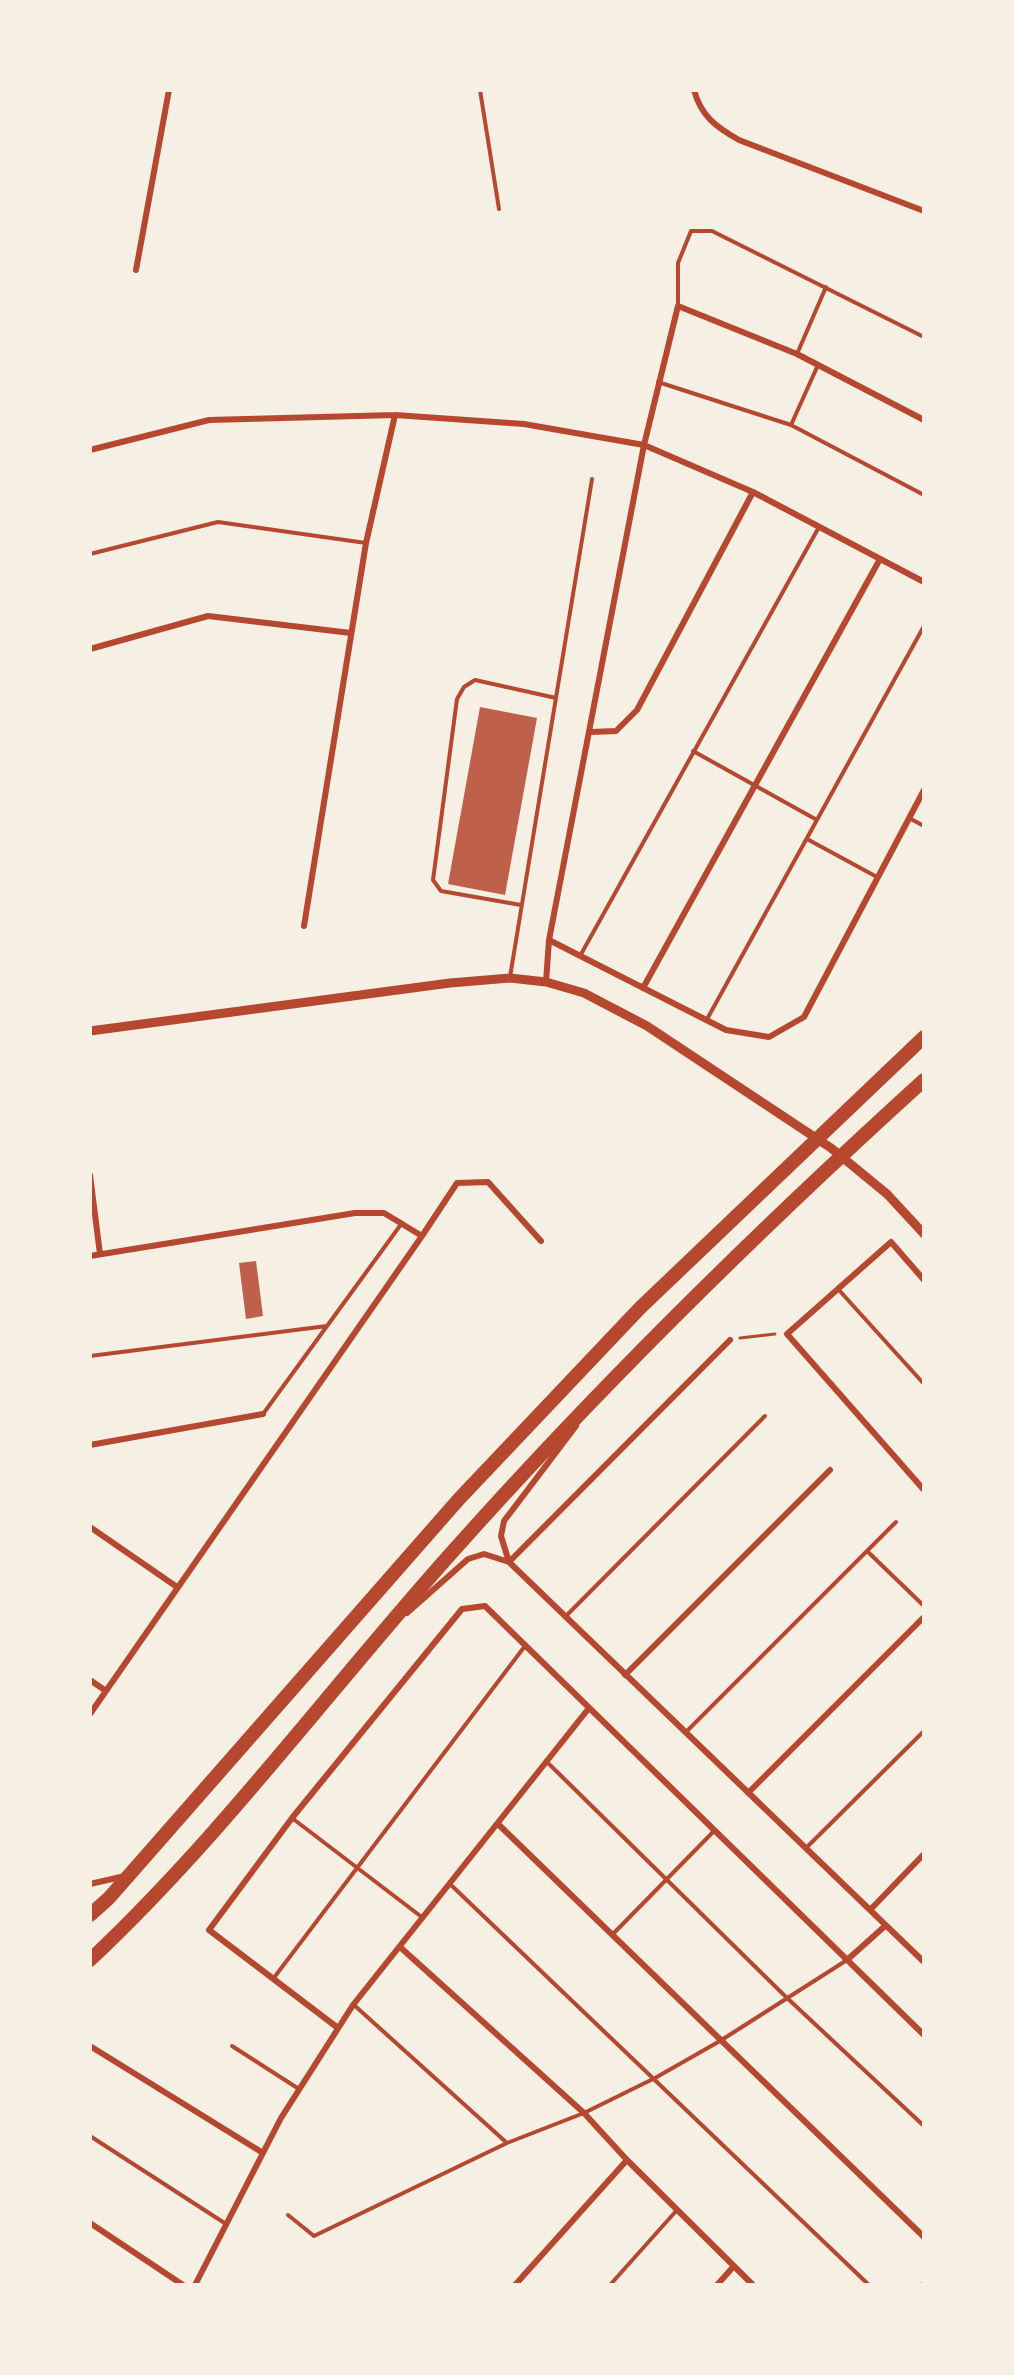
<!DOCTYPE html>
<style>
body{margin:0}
#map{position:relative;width:1014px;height:2375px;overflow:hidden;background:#f6efe4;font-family:Inter,sans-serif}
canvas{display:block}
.frame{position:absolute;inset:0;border:92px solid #f6efe4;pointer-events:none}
</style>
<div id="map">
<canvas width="1014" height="2375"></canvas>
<div class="frame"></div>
</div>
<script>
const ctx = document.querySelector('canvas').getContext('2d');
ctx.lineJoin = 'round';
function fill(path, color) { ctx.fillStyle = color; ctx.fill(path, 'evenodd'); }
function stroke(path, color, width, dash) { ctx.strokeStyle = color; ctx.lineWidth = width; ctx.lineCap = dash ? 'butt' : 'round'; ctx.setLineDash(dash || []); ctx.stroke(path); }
const building = new Path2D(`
 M480,707L537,718L505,895L448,884Z
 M256,1261L263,1316L246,1319L239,1263Z`);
const path = new Path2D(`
 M740,1338L775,1334`);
const service = new Path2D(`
 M480,90L499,209
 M678,306V263L691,231H712L924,337
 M797,354L826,287
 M658,382L791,425L924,495
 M791,425L818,365
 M90,554L218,522L366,543
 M693,751L817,820
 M909,818L924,826
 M807,839L877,877
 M521,905L441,891L433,880L457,699L464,687L475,680L556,698
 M580,956L819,527
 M510,977L592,479
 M706,1021L924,626
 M838,1289L924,1384
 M90,1356L327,1326
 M263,1414L402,1223
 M867,1551L924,1606
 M565,1617L765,1416
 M686,1732L896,1522
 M547,1762L786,1997L924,2126
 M292,1818L423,1918
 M806,1848L924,1731
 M450,1884L869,2285
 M612,1935L714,1831
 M273,1979L525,1646
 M354,2005L507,2143
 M232,2046L299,2089
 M90,2136L226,2224
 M288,2215L314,2236L507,2143L584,2113L655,2078L720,2041L847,1960
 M610,2285L677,2210`);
const minor = new Path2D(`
 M694,90C701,116 716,127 739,140L924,211
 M136,270L169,90
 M90,450L209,420L395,415L524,424L644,445L753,492L924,582
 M90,649L208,616L351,633
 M591,732L616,731L637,710L753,492
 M304,926L366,543L395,415
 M549,940L726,1030L769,1037L804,1017L924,790
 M546,982L549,940L644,445L678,306L797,354L924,420
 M643,988L880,559
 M90,1175L100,1254
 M422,1236L457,1183L488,1182L541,1241
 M90,1256L355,1213H384L422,1236L90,1714
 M924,1280L891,1242L787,1334L924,1490
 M90,1445L263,1414
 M90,1527L177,1587
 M509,1562L730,1340
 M509,1562L501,1536L504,1521L576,1426
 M407,1613L468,1559L484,1554L509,1562L924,1962
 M625,1675L830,1470
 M90,1680L106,1691
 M748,1793L924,1617
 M498,1824L924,2237
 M90,1884L125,1876
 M870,1910L924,1854
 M400,1947L584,2113L627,2160L753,2285
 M847,1960L885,1926
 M338,2028L209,1930L292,1818L462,1609L485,1606L924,2035
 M90,2046L263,2153
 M90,2223L183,2285
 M195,2285L281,2118L353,2005L589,1708
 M515,2285L627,2160
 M717,2285L734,2266
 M923,2285L924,2284`);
const tertiary = new Path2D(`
 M90,1031L450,983L510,978L546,982L584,993L647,1026L831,1148L887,1194L924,1234`);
const motorway = new Path2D(`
 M90,1915L109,1898L459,1499L640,1308L924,1037
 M90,1960C223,1835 332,1686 454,1550C602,1384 760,1229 924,1080`);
fill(building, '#bf614a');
stroke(path, '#b5482f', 3);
stroke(service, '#b5482f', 4);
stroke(minor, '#b5482f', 6);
stroke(tertiary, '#b5482f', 9);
stroke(motorway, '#b5482f', 14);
</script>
